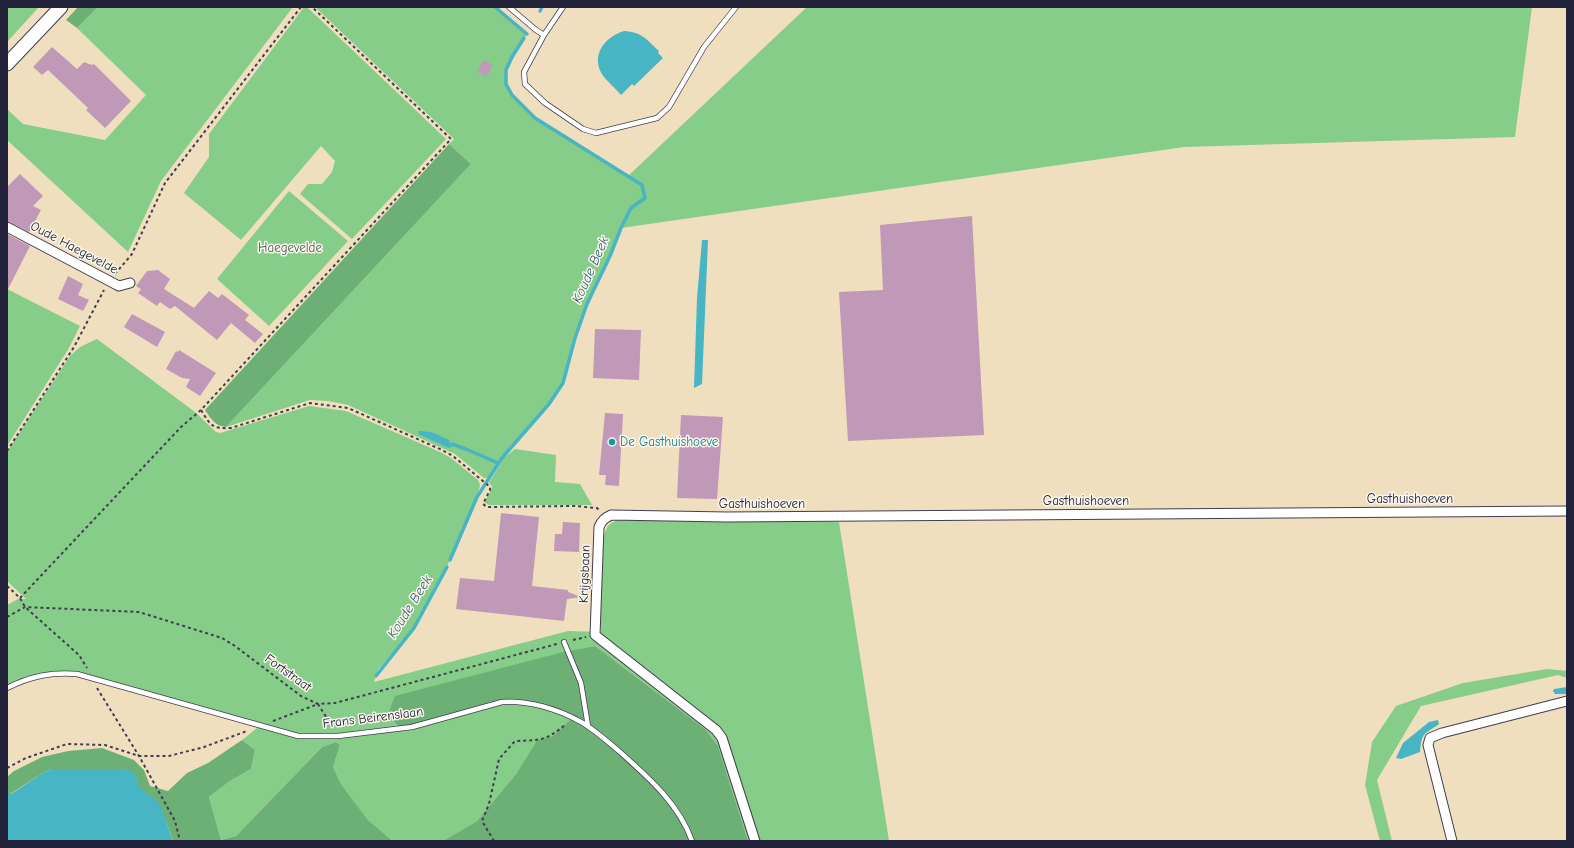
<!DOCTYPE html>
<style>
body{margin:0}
#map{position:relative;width:1574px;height:848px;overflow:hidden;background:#f0dfbf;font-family:"Comic Neue",sans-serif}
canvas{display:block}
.frame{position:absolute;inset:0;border:8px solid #22223b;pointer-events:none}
</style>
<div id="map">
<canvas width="1574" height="848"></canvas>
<div class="frame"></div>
</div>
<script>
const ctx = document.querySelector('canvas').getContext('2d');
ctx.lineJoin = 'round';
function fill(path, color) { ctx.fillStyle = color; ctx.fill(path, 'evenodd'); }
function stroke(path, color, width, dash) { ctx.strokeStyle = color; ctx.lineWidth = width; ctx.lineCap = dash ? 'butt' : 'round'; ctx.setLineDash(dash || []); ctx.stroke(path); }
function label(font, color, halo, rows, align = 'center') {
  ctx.font = font + ' "Comic Neue",sans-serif'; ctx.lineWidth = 3; ctx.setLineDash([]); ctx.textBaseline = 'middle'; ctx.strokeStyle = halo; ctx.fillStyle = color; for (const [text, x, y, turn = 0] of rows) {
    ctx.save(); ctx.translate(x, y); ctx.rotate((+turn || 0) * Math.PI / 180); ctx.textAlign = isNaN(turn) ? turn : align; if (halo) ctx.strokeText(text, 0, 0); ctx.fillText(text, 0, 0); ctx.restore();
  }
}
const green = new Path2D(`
 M7,7H39L7,42Z
 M98,7H293L161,181L128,252L7,140V109L23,124L105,140L146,95L77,28Z
 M304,7H307L446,139L352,239L300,194L308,184H322L332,172L335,161L321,146L241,240L184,193L209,157V134Z
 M315,7H495L527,34L512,57L506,70V84L512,95L535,118L628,176L807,7H1532L1515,137L1184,147L621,228L610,256L587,304L575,338L563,383L549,404L502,458L489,478H484L455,454L348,405L328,401L310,400L226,427L471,164L449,144L454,139Z
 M289,191L348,241L269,326L217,279Z
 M7,289L80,326L69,348L7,446Z
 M97,339L195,412L216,432L220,433L309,406L346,411L440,452L451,458L478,480L480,485L477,497L456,547L440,581L414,628L378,670L374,682L568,631L601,632C597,607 600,580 602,555C603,547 602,538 606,530C608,524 613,521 620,520L839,522L889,841H748L718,746L705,729L595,646L567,651L502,702L530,704L572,718L553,736L537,740L516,774L477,821L443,841H393L368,820L341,784L333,767L340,745L336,742L322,747L236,836L221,840L209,797L230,781L251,769L255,750L242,740L261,725L91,677L51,673L7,688V605L18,599H26L7,581V452L70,356L80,347Z
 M515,449L556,455L555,482L580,484L592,505H489L485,503C486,497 491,493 492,486L489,483L504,458Z
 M1547,669L1567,671V678L1558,675L1421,706L1377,780L1392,841H1380L1365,785L1372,742L1396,706L1463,683Z`);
const forest = new Path2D(`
 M78,7H98L77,28L66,20Z
 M449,144L471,164L226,427C215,426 211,419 205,410Z
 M595,646L705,729L718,746L748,841H443L477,821L516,774L537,740L553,736L572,718L556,711L511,701L402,728C386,716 388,714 395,696L567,651Z
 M242,740L255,750L251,769L230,781L209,797L221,840L236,836L322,747L336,742L340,745L333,767L341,784L368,820L393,841H173L166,821L156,800L142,791L138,786L135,775L126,769H52L43,773L10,794H7V777L14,771L42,757L68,751L102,748L134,760L144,770L150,786L168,791L187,773L208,763Z`);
const water = new Path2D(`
 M624,31C642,32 647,40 659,51L658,53L663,58L634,86L632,84L621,95C616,89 609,83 604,77C589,57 604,37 624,31Z
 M702,240H708L702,384L694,388L697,298Z
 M419,431L431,432L449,440L452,447L449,448L418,434Z
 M1567,687V694H1555L1553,691L1554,689Z
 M1438,720L1439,724C1424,735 1422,731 1420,752L1401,759L1396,758L1403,743L1429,722Z
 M52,769H126C139,773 134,779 140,787C145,795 152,795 157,801C163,808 169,831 173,841H7V794H11L43,773Z`);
const stream = new Path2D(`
 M495,7L527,34
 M540,11L542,7
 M452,444L466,449L498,463
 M450,560L477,497L502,458L549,404L563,383L575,338L587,304L610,256L621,228L631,208L645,198L642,185L535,118L512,95L506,84V70L512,57L524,38
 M376,676L414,628L447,567`);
const building = new Path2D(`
 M52,47L77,69L84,62L92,65L94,64L131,101L105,128L86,110L88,108L48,70L42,75L33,67Z
 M484,60L493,65L486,77L477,71Z
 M20,174L43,196L33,206L41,210L29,232L7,221V187Z
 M972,216L984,435L848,441L839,292L883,290L880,225Z
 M7,234L30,246L7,291Z
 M158,270L170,279L164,289L194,308L209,291L218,298L222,294L249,315L245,320L263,334L255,343L231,323L217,340L175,306L170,309L160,302L157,306L138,293L141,289L136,286L147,271Z
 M68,276L83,284L78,295L89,300L83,311L58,299Z
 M132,314L165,332L157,347L124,327Z
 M595,329L641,330L639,380L593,378Z
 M179,350L216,373L200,396L186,387L190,379L182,378L166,369L176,351L178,352Z
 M605,413L623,414L619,486L605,485L606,475H599Z
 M681,415L723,417L717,499L677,498Z
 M501,513L539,517L532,586L568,590V592L581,597L567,599L564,621L456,609L460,578L494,581Z
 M563,522L580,523L579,552L554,551L555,534H562Z`);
const path = new Path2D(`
 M115,274L132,254L165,183L301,7
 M201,410C211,426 212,429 231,428L310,403L348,408L442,450L453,456L490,487V490L483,504L487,507L574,506L597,508L599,510
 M7,451L74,347L104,290
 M7,586L20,598L25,607L79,655L87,668
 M20,598L181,427L201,410L451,139L312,7
 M7,617L25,607L139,612L222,638L235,646L301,696L318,704L335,703L557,644
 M573,640L586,637
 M97,688L139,756L175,821L180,841
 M273,721L318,704L333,728
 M7,768L26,758L67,744L105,745L139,756H169L204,747L247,731
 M494,841L482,821L489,804L499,759L515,741C541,740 546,741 566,724`);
const lane = new Path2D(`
 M509,7L536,30L544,35
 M563,7L544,35L524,72L525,84L545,103L583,129L596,133L657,118L669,107L704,47L736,7
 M564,642L581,683L588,726
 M7,688C31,676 51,672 77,674L298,736H338L412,727L502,702C528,700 558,709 581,722C595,730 608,742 620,752C648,777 679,804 692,841`);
const street = new Path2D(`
 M7,227L115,284L119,286L130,283
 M755,841L722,738L716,730L595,635L599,527C602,520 605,518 611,515L727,517L1567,511
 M1452,841L1428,745L1430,738L1442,733L1567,701`);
const secondary = new Path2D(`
 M7,64L61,7`);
const markers = [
 [612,442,4,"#0f9aa8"]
];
const streetNames = [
 ["Oude Haegevelde",74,248,28],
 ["Gasthuishoeven",1410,499],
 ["Gasthuishoeven",1086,501],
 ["Gasthuishoeven",762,504],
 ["Krijgsbaan",585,574,-88],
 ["Fortstraat",288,673,36],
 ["Frans Beirenslaan",373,718,-7]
];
const parkNames = [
 ["Haegevelde",290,248]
];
const cultureNames = [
 ["De Gasthuishoeve",620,442]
];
const waterNames = [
 ["Koude Beek",591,270,-66],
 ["Koude Beek",410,607,-58]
];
fill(green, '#85cd89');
fill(forest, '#6cb075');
fill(water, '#47b5c3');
stroke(stream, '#47b5c3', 3.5);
fill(building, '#c098b8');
stroke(lane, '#413e4f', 6);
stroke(street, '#413e4f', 11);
stroke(secondary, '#413e4f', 15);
stroke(path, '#413e4f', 2, [3, 3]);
stroke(lane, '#fff', 4.5);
stroke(street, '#fff', 9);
stroke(secondary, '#fff', 13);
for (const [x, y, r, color] of markers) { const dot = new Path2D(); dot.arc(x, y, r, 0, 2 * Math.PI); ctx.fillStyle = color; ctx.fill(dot); stroke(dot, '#fbf7ec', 1.5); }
label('13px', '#22223b', '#fbf7ec', streetNames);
label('13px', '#455e56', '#fbf7ec', parkNames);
label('13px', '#0d838f', '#fbf7ec', cultureNames, 'left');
label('italic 14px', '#315d71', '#fbf7ec', waterNames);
</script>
